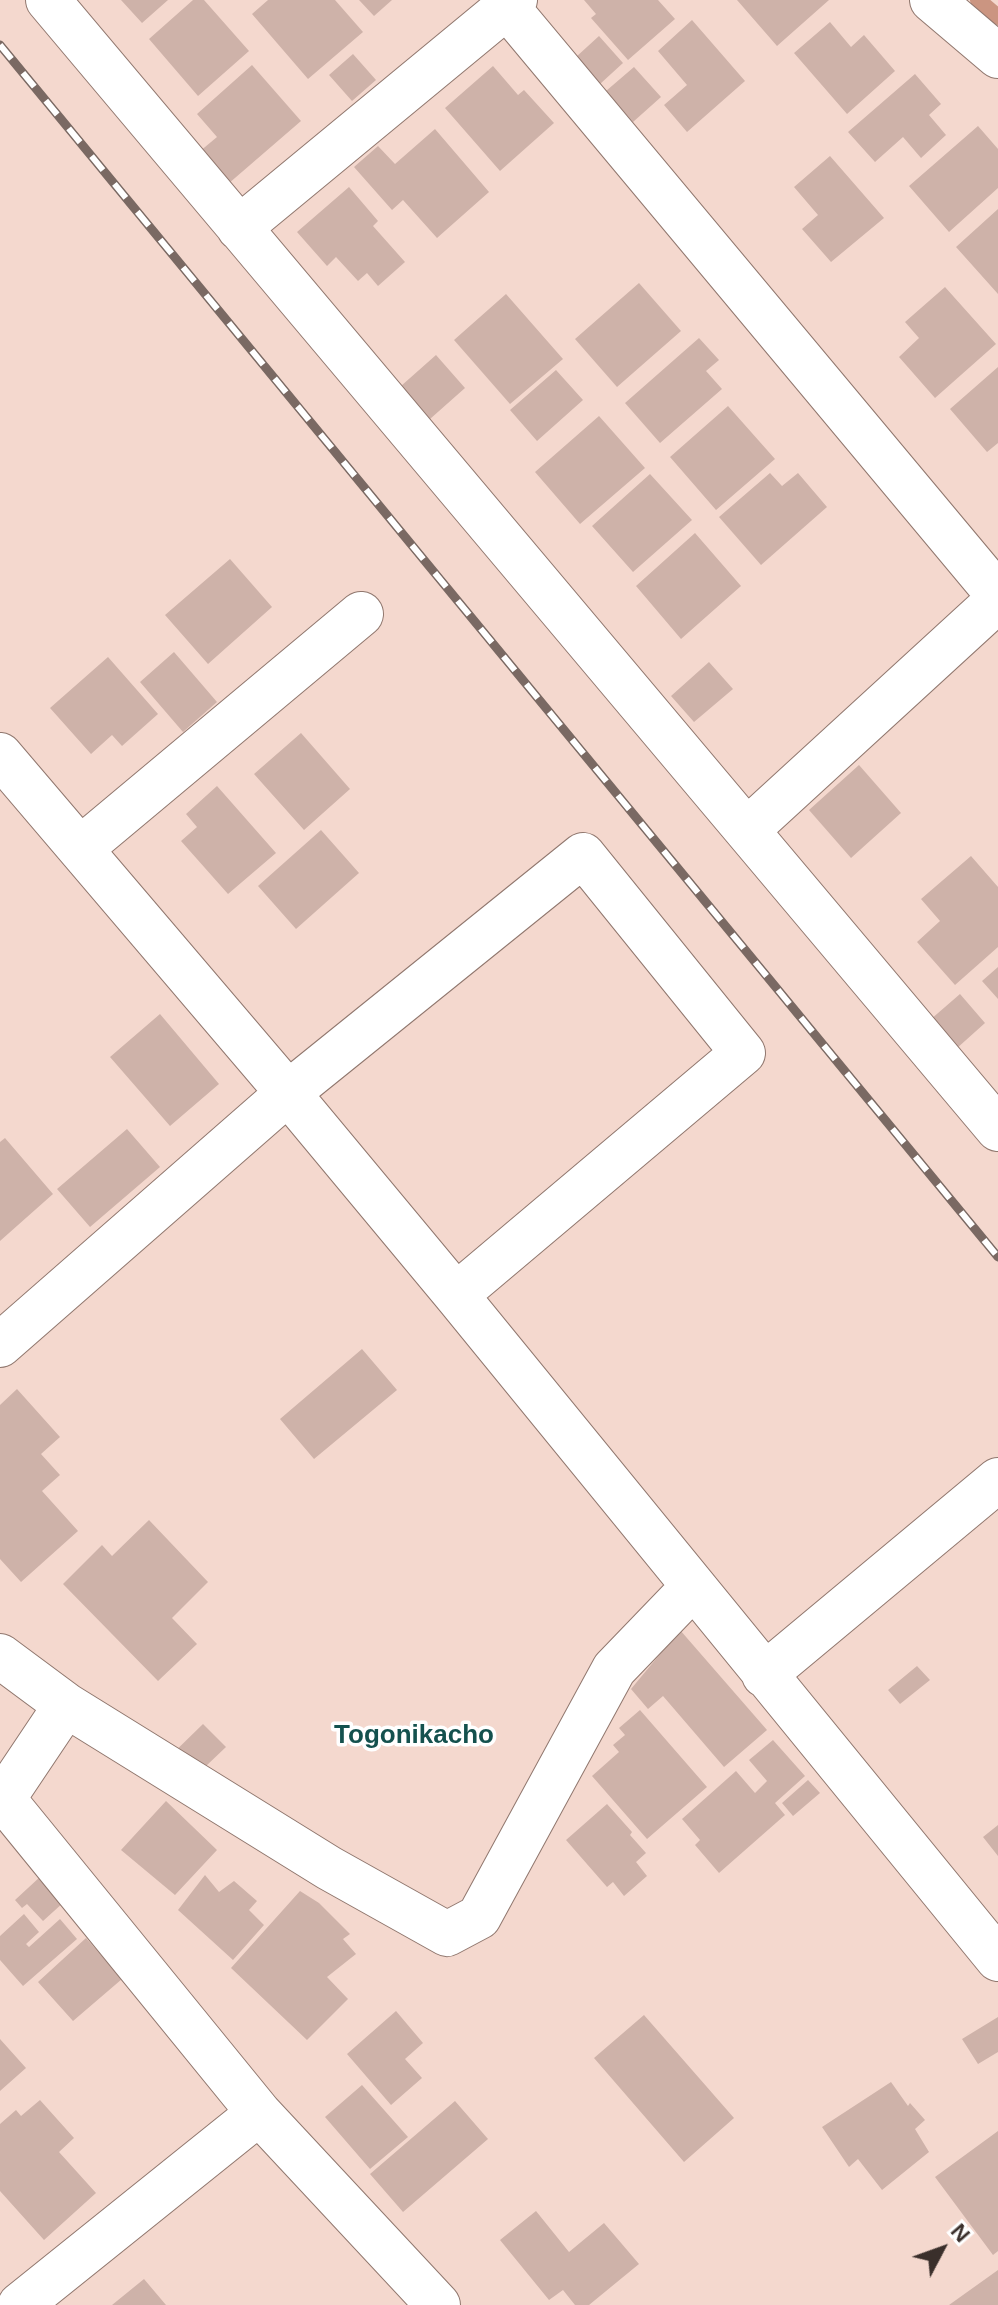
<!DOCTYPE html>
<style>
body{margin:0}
#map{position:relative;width:998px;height:2305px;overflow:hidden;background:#f4d8ce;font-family:Arial,sans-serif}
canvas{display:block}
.north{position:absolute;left:902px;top:2209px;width:80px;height:80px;-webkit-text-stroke:6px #fff;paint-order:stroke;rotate:49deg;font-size:22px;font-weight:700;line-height:32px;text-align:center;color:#3a2f2b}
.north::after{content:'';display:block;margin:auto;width:28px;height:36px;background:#3a2f2b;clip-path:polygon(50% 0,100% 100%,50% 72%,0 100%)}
</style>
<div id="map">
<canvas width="998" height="2305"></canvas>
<div class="north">N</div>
</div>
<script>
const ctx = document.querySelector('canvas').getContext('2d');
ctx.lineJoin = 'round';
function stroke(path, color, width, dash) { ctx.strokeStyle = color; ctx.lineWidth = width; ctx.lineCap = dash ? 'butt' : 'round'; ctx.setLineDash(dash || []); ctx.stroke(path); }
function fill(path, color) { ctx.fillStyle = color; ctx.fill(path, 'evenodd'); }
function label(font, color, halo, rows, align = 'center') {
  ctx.font = font + ' Arial,sans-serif'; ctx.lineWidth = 7; ctx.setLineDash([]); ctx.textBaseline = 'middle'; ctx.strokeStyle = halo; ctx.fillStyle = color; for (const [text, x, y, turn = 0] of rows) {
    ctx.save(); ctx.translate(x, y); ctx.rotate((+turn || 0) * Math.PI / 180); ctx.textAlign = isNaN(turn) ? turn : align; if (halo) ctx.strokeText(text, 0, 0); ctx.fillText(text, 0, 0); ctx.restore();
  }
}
const stream = new Path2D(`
 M978,0L998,17`);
const building = new Path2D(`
 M121,0H168L142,23Z
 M193,0H204L249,51L198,96L149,39Z
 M268,0H335L363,32L308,79L252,14Z
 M359,0H392L374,16Z
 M584,0H658L675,19L628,60L591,18L596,14Z
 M737,0H829L777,46Z
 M692,20L745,81L687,132L664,105L687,85L658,51Z
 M830,22L851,47L864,35L895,71L847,114L794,53Z
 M599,36L623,63L600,84L576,57Z
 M353,54L376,80L352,101L329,75Z
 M252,65L301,121L228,184L199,152L217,137L197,114Z
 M493,66L518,95L524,90L554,123L500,171L445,108Z
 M634,67L661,97L633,122L606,91Z
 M915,74L941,104L929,115L946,135L921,158L903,137L875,162L848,132Z
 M978,126L998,149V188L949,232L909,186Z
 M435,129L489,192L437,238L403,200L392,210L354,167L378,146L395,164Z
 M830,156L884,218L831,262L802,229L818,215L794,187Z
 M349,187L378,221L373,226L405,262L378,286L367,273L358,281L336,257L327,266L297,232Z
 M998,209V294L956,247Z
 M639,283L681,331L617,387L575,339Z
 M945,287L996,344L935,398L899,357L919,338L905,322Z
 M506,294L563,359L510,404L454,340Z
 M699,338L719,360L706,371L722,389L660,443L625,403Z
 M436,355L465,388L430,419L401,386Z
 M998,367V443L987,452L950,409Z
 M556,370L583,400L537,441L510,410Z
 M728,406L775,459L716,510L670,457Z
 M599,416L645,468L580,524L535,472Z
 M770,473L782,486L798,473L827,507L761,565L719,517Z
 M650,474L692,520L633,572L592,526Z
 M695,533L741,586L681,639L636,586Z
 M230,559L272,607L208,664L165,615Z
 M174,652L217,702L183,732L140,682Z
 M108,657L158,714L122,746L112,735L91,754L50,708Z
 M709,662L733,689L694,722L671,696Z
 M301,733L350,789L304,830L254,774Z
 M859,765L901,813L851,858L809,810Z
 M217,786L276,853L228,894L181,841L197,827L186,814Z
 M321,830L359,873L296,929L258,886Z
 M971,856L998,887V947L955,985L917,942L940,921L921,899Z
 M998,967V999L982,981Z
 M960,994L985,1023L956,1049L930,1020Z
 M160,1014L219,1084L170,1126L110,1057Z
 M127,1129L160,1167L90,1227L57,1189Z
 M5,1138L53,1194L0,1241V1142Z
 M362,1349L397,1390L314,1459L280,1419Z
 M17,1389L60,1437L41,1454L60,1475L42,1491L78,1531L21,1582L0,1559V1405Z
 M149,1520L208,1582L172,1618L197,1644L158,1681L63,1584L102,1545L112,1556Z
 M680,1630L767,1730L724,1767L663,1696L648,1709L631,1689Z
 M917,1666L930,1680L900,1704L888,1690Z
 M640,1710L707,1787L647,1839L592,1776L619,1752L613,1745L625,1735L619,1728Z
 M203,1724L226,1747L185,1786L163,1763Z
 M773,1740L805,1776L775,1803L785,1815L719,1873L695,1845L700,1840L682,1819L736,1771L755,1793L767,1781L749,1760Z
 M808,1780L820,1793L793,1816L782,1803Z
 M166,1801L217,1850L175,1895L121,1850Z
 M607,1804L632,1832L630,1835L646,1853L636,1862L647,1876L624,1896L613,1882L607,1887L566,1840Z
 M998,1825V1856L983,1837Z
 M205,1875L219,1892L234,1881L257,1901L249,1910L264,1925L233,1960L178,1910Z
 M41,1876L64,1902L43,1921L27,1904L22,1908L15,1900Z
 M300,1891L319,1903L350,1934L343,1939L356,1954L327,1977L348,1999L307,2040L231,1968Z
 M24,1914L39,1932L26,1944L29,1947L60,1919L77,1939L23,1986L0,1960V1936Z
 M86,1938L122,1979L73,2021L38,1982Z
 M396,2011L423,2043L405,2059L422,2078L391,2105L347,2054Z
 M644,2015L734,2118L684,2162L594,2058Z
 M998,2017V2052L978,2064L962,2039Z
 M0,2039L26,2068L0,2091Z
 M891,2082L908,2106L910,2103L925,2120L915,2129L929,2152L882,2190L858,2159L849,2167L822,2127Z
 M362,2085L408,2137L370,2169L325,2117Z
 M40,2100L74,2138L59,2152L96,2193L44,2240L0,2191V2124L16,2110L21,2116Z
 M455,2101L488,2139L403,2212L370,2174Z
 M998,2131V2251L993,2255L935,2177Z
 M536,2211L569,2252L604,2223L639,2264L589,2305H575L563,2290L549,2300L500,2240Z
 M998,2270V2305H949Z
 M144,2279L166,2305H112Z`);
const minor = new Path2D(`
 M48,0L998,1129
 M932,0L998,56
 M507,7L998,595
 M239,228L515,0
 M0,755L288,1093L456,1295L998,1959
 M747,830L998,600
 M80,849L361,614
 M0,1345L288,1093L583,855L743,1053L456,1295
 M0,1656L66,1705L329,1868L447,1934L479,1917L614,1669L692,1588
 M764,1675L998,1480
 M0,1795L259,2113L20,2305
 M3,1799L66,1705
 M259,2113L438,2305`);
const rail = new Path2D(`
 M0,45L998,1257`);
const quarterNames = [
 ["Togonikacho",414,1736]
];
stroke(stream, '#cb9581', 16);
fill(building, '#ceb2a9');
stroke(minor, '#90776e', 46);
stroke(minor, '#fff', 44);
stroke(rail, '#7a6963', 9);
stroke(rail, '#fff', 6, [18]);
label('bold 26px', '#14514e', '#fff', quarterNames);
</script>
